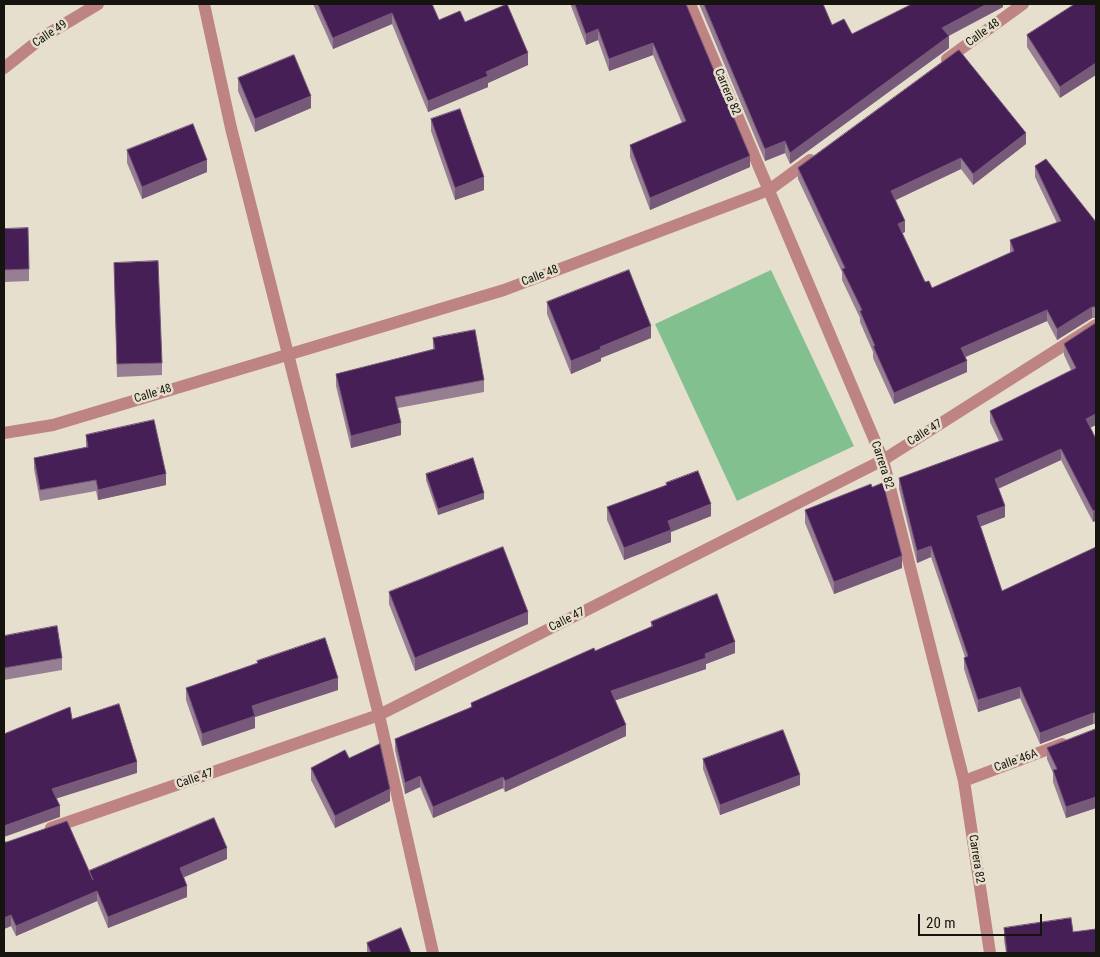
<!DOCTYPE html>
<style>
body{margin:0}
#map{position:relative;width:1100px;height:957px;overflow:hidden;background:#e6dfcd;font-family:"Roboto Condensed",sans-serif}
canvas{display:block}
.frame{position:absolute;inset:0;border:5px solid #16140e;pointer-events:none}
.scale{position:absolute;left:918px;top:914px;width:124px;height:22px;box-sizing:border-box;border:2px solid #16140e;border-top:0;padding-left:6px;font-size:15px;line-height:18px;white-space:nowrap;color:#16140e;-webkit-text-stroke:4px #e6dfcd;paint-order:stroke}
</style>
<div id="map">
<canvas width="1100" height="957"></canvas>
<div class="frame"></div>
<div class="scale">20 m</div>
</div>
<script>
const ctx = document.querySelector('canvas').getContext('2d');
ctx.lineJoin = 'round';
function fill(path, color) { ctx.fillStyle = color; ctx.fill(path, 'evenodd'); }
function stroke(path, color, width, dash) { ctx.strokeStyle = color; ctx.lineWidth = width; ctx.lineCap = dash ? 'butt' : 'round'; ctx.setLineDash(dash || []); ctx.stroke(path); }
function label(font, color, halo, rows, align = 'center') {
  ctx.font = font + ' "Roboto Condensed",sans-serif'; ctx.lineWidth = 5; ctx.setLineDash([]); ctx.textBaseline = 'middle'; ctx.strokeStyle = halo; ctx.fillStyle = color; for (const [text, x, y, turn = 0] of rows) {
    ctx.save(); ctx.translate(x, y); ctx.rotate((+turn || 0) * Math.PI / 180); ctx.textAlign = isNaN(turn) ? turn : align; if (halo) ctx.strokeText(text, 0, 0); ctx.fillText(text, 0, 0); ctx.restore();
  }
}
const green = new Path2D(`
 M771,270L854,446L737,501L655,324Z`);
const minor = new Path2D(`
 M204,4L231,128L379,715L433,953
 M690,4L883,460L964,781L990,953
 M947,59L1023,4
 M4,68L43,37L98,4
 M4,433L53,425L504,290L769,190L810,160
 M964,781L1062,744
 M51,828L379,715L883,460L1096,325`);
const wall = new Path2D(`
 M313,4H432L439,20L465,22L528,65L488,83V87L428,112L392,24L333,49Z
 M571,4H686L750,167L650,210L630,157V145L682,123L653,55L609,71L598,40L586,45L571,6Z
 M699,4H823L832,25L852,34L1003,4V7L949,36V48L790,164L785,153L765,161Z
 M1075,4L1060,98L1027,47V35Z
 M238,78L311,108L255,132L238,91Z
 M431,119L484,190L455,200L431,131Z
 M1026,144L973,185L961,169L896,200L905,232L902,233L925,282L932,288L1010,253V240L1057,223L1035,177V166L1096,222V318H1092L1057,340L1047,321L965,357L967,372L894,404L873,358V352L860,322V318L842,280V272L798,179V168Z
 M127,150L207,172L142,199L127,163Z
 M4,229L29,269V281L4,282Z
 M114,263L162,363V375L117,377Z
 M547,302L651,338L601,358V361L571,374L547,314Z
 M1096,323L1090,428L1096,439L1093,522L1061,460L998,489L1005,517L980,526L1002,591L1096,547V724H1093L1040,744L1020,698L978,712L964,669V658L965,657L931,557L917,563L899,489V478L999,441L990,422V411L1071,370L1064,355V344Z
 M433,338L484,380V392L398,408L401,435L351,448L336,386V374L433,349Z
 M86,435L166,485L98,500L96,491L40,501L34,469V458L86,447Z
 M426,474L484,499L438,515L426,480Z
 M666,483L711,516L671,532V542L624,560L607,520V507L666,485Z
 M872,487L902,568L834,594L805,523V510Z
 M389,592L528,624L415,671L389,604Z
 M651,622L735,653L706,664V669L615,700L626,736L505,792L503,788L433,818L420,787L405,794L395,750V739L471,707V703L651,627Z
 M4,636L62,658V670L4,680Z
 M257,661L338,690L255,717V728L202,746L186,700V688L257,663Z
 M1096,729V808L1066,818L1053,782V773L1047,759V748Z
 M349,758L390,801L335,828L311,780V768Z
 M703,759L800,785L720,815L703,769Z
 M4,842L89,872L227,859L183,877L187,897L108,928L97,901L16,936L11,926L4,929Z
 M1004,928L1073,932L1096,953H1006L1004,940Z
 M367,943L411,953H367Z`);
const shadedWall = new Path2D(`
 M987,4H1003V7L942,39V28Z
 M392,13V24L333,49V38Z
 M598,29V40L586,45V34Z
 M949,36V48L790,164V153Z
 M653,43V55L609,71V59Z
 M528,53V65L488,83V87L428,112V101L486,72Z
 M1096,63V75L1060,98V87Z
 M311,96V108L255,132V119Z
 M1026,133V144L973,185V174Z
 M785,141V153L765,161V149Z
 M750,156V167L650,210V198Z
 M961,158V169L891,202V191Z
 M207,160V172L142,199V187Z
 M484,177V190L455,200V188Z
 M905,221V232L898,235V224Z
 M1092,307V318L1057,340V329Z
 M1047,310V321L961,359V348Z
 M651,326V338L601,358V361L571,374V361L600,347Z
 M967,361V372L894,404V393Z
 M1096,414V425L1086,430V419Z
 M401,423V435L351,448V436Z
 M1061,449V460L995,490V479Z
 M166,474V485L98,500V490Z
 M484,493V499L438,515V509Z
 M711,504V516L671,532V542L624,560V548L668,521Z
 M1005,506V517L977,528V516Z
 M1096,510V521L1093,522V511Z
 M931,546V557L917,563V551Z
 M902,556V568L834,594V582Z
 M528,612V624L415,671V658Z
 M735,642V653L706,664V669L611,702V691Z
 M338,678V690L255,717V728L202,746V734L252,706Z
 M1020,687V698L978,712V700Z
 M1093,713V724L1040,744V733Z
 M626,725V736L505,792V781Z
 M137,762V773L52,800V789Z
 M800,775V785L720,815V805Z
 M420,776V787L405,794V783Z
 M503,777V788L433,818V807Z
 M390,789V801L335,828V816Z
 M1096,797V808L1066,818V807Z
 M60,806V817L4,837V826Z
 M227,848V859L180,879V868Z
 M187,886V897L108,928V917Z
 M97,891V901L16,936V926Z
 M11,915V926L4,929V918Z`);
const building = new Path2D(`
 M318,4H432L439,20L460,11L465,22L507,4L528,53L486,72L488,76L428,101L392,13L333,38Z
 M575,4H686L750,156L650,198L630,145L686,121L653,43L609,59L598,29L586,34Z
 M704,4H823L832,25L844,19L852,34L912,4H987L942,28L949,36L790,153L785,141L765,149Z
 M1075,4H1096V63L1060,87L1027,35Z
 M959,50L1026,133L973,174L961,158L891,191L905,221L898,224L925,282L929,281L932,288L1014,251L1010,240L1061,221L1035,166L1046,159L1096,222V307H1092L1057,329L1047,310L961,348L967,361L894,393L873,346H875L860,311L862,310L842,269L845,268L798,168Z
 M294,55L311,96L255,119L238,78Z
 M460,109L484,177L455,188L431,119Z
 M193,124L207,160L142,187L127,150Z
 M28,228L29,269L4,270V229Z
 M158,261L162,363L117,364L114,263Z
 M629,270L651,326L600,347L601,349L571,361L547,302Z
 M1096,323V414L1086,419L1096,439V510L1093,511L1061,449L995,479L1005,506L977,516L1002,591L1096,547V713H1093L1040,733L1020,687L978,700L964,658L968,656L931,546L917,551L899,478L1003,440L990,411L1076,368L1064,344Z
 M475,330L484,380L395,397L401,423L351,436L336,374L435,349L433,338Z
 M154,420L166,474L98,490L96,480L40,490L34,458L88,447L86,435Z
 M473,458L484,493L438,509L426,474Z
 M698,471L711,504L668,521L671,530L624,548L607,507L667,485L666,483Z
 M883,483L902,556L834,582L805,510L871,484L872,487Z
 M503,547L528,612L415,658L389,592Z
 M717,594L735,642L705,654L706,658L611,691L626,725L505,781L503,777L433,807L420,776L405,783L395,739L472,707L471,703L594,648L595,651L653,626L651,622Z
 M57,626L62,658L4,668V636Z
 M325,638L338,678L252,706L255,716L202,734L186,688L258,663L257,661Z
 M119,704L137,762L52,789L60,806L4,826V734L70,707L72,719Z
 M1096,729V797L1066,807L1053,770L1057,769L1047,748Z
 M783,730L800,775L720,805L703,759Z
 M380,744L390,789L335,816L311,768L345,750L349,758Z
 M214,818L227,848L180,868L187,886L108,917L97,891L16,926L11,915L4,918V842H7L67,821L93,880L89,871Z
 M1071,918L1073,932L1096,929V953H1007L1004,928Z
 M401,928L411,953H371L367,943Z`);
const streetNames = [
 ["Calle 48",983,33,-36],
 ["Calle 49",50,34,-34],
 ["Carrera 82",727,92,67],
 ["Calle 48",540,276,-21],
 ["Calle 48",153,394,-17],
 ["Calle 47",925,433,-32],
 ["Carrera 82",882,465,72],
 ["Calle 47",567,620,-27],
 ["Calle 46A",1016,761,-20],
 ["Calle 47",195,779,-19],
 ["Carrera 82",976,859,81]
];
fill(green, '#82c090');
stroke(minor, '#be8383', 12);
fill(wall, '#967f92');
fill(shadedWall, '#77597a');
fill(building, '#471f57');
stroke(building, '#77597a', 1);
label('12px', '#16140e', '#e6dfcd', streetNames);
</script>
